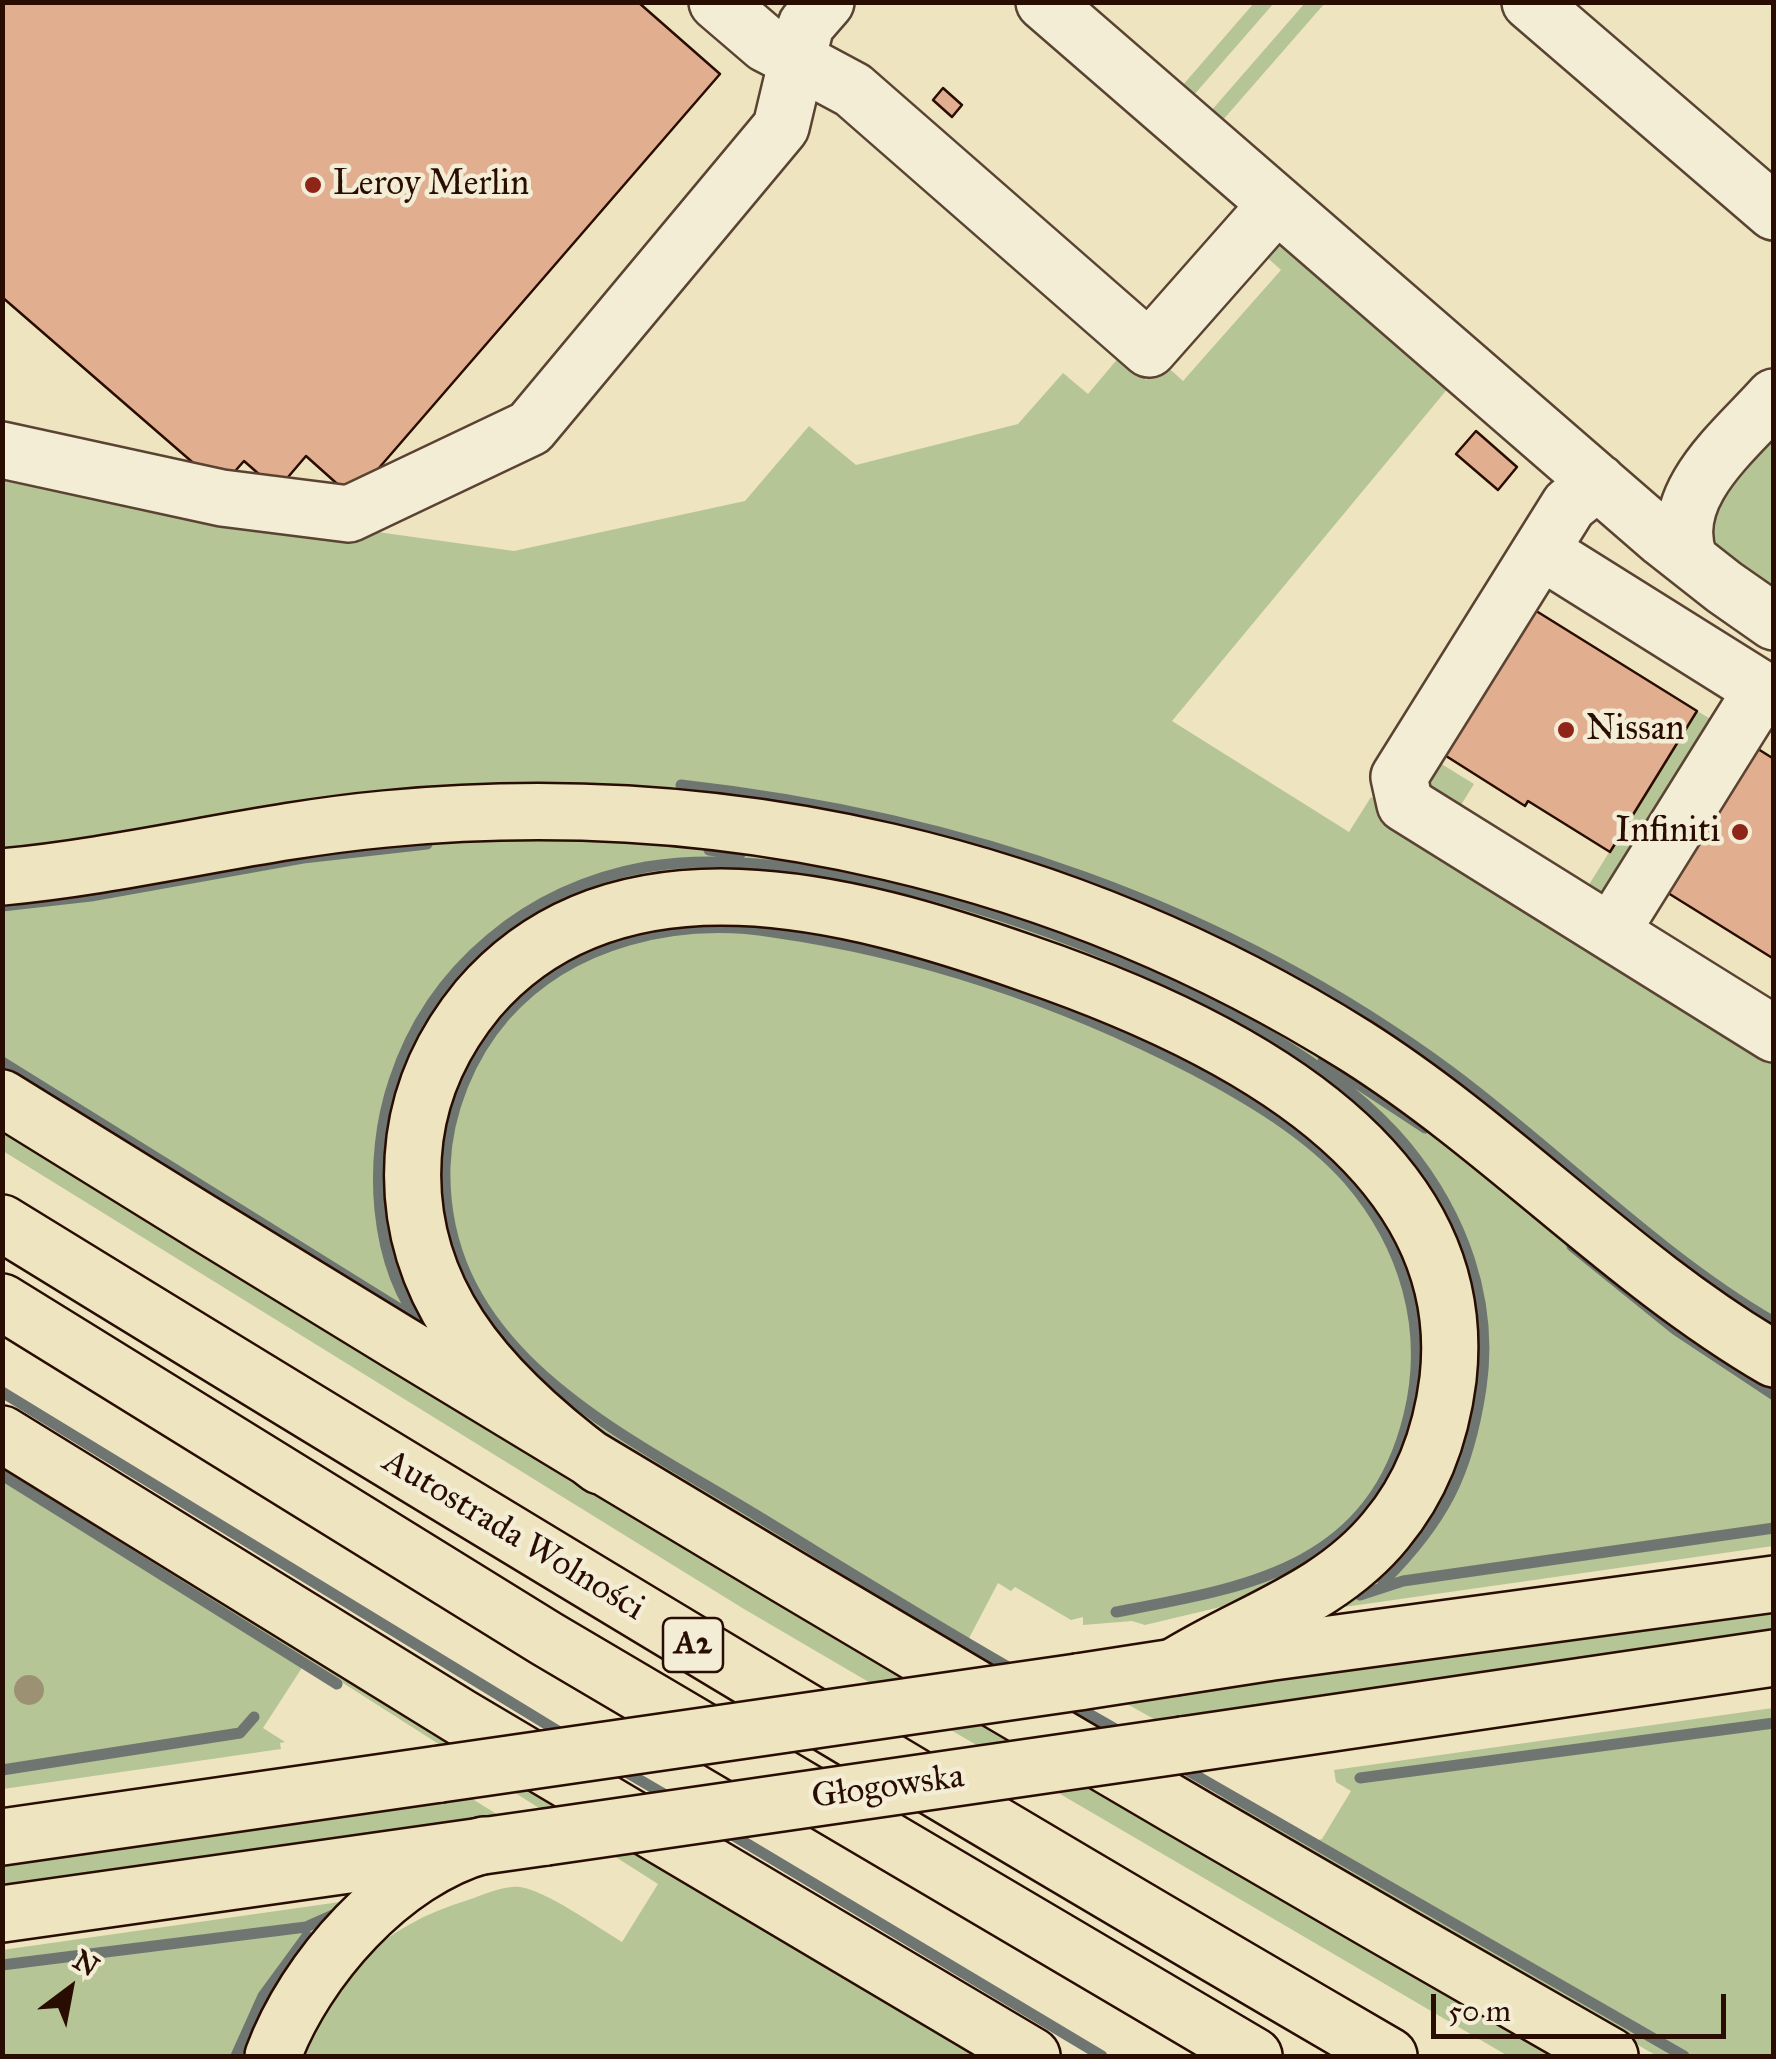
<!DOCTYPE html>
<meta charset="utf-8">
<style>
body{margin:0}
#map{position:relative;width:1776px;height:2059px;overflow:hidden;background:#eee4c0;font-family:"IM FELL Great Primer",serif}
canvas{display:block}
.frame{position:absolute;inset:0;border:5px solid #290d02;pointer-events:none}
.north{position:absolute;left:20px;top:1939px;width:100px;height:100px;-webkit-text-stroke:8px #f4edd6;paint-order:stroke;rotate:32deg;font-size:28px;font-weight:700;line-height:40px;text-align:center;color:#290d02}
.north::after{content:'';display:block;margin:auto;width:35px;height:45px;background:#290d02;clip-path:polygon(50% 0,100% 100%,50% 72%,0 100%)}
.scale{position:absolute;left:1431px;top:1994px;width:295px;height:45px;box-sizing:border-box;border:5px solid #290d02;border-top:0;padding-left:12px;font-size:30px;line-height:35px;white-space:nowrap;color:#290d02;-webkit-text-stroke:8px #f4edd6;paint-order:stroke}
</style>
<div id="map">
<canvas width="1776" height="2059"></canvas>
<div class="frame"></div>
<div class="north">N</div>
<div class="scale">50 m</div>
</div>
<script>
const ctx = document.querySelector('canvas').getContext('2d');
ctx.lineJoin = 'round';
function fill(path, color) { ctx.fillStyle = color; ctx.fill(path, 'evenodd'); }
function stroke(path, color, width, dash) { ctx.strokeStyle = color; ctx.lineWidth = width; ctx.lineCap = dash ? 'butt' : 'round'; ctx.setLineDash(dash || []); ctx.stroke(path); }
function label(font, color, halo, rows, align = 'center') {
  ctx.font = font + ' "IM FELL Great Primer",serif'; ctx.lineWidth = 9; ctx.setLineDash([]); ctx.textBaseline = 'middle'; ctx.strokeStyle = halo; ctx.fillStyle = color; for (const [text, x, y, turn = 0] of rows) {
    ctx.save(); ctx.translate(x, y); ctx.rotate((+turn || 0) * Math.PI / 180); ctx.textAlign = isNaN(turn) ? turn : align; if (halo) ctx.strokeText(text, 0, 0); ctx.fillText(text, 0, 0); ctx.restore();
  }
}
const green = new Path2D(`
 M1254,3H1274L1193,96L1182,86Z
 M1305,3H1325L1222,121L1211,111Z
 M1275,239L1454,381L1172,721L1349,832L1371,797L1567,920L1697,711L1721,725L1591,934L1773,1049V1336L1488,1115L827,818L3,857V468L147,500L514,551L745,501L809,426L856,465L1018,424L1063,373L1088,394L1120,356L1146,380L1162,362L1183,381L1281,270L1259,250Z
 M1773,420V599L1712,556L1703,500Z
 M1430,757L1474,784L1456,813L1430,794L1425,765Z
 M491,826L899,868L1257,1006L1773,1376V1546L1344,1607L1341,1604L1459,1433L1359,1117L719,876L431,1029L439,1338L3,1079L2,892Z
 M788,921L1033,985L1265,1096L1388,1213L1429,1331L1413,1446L1355,1533L1254,1599L1145,1625L1132,1621L1083,1625V1617L1071,1620L1015,1587L1011,1591L998,1583L967,1642L951,1645L626,1450L569,1411L468,1306L432,1182L455,1072L523,981L641,925Z
 M2,1118L1566,2056H1508L744,1609L3,1151Z
 M2,1459L990,2056H289C330,1978 382,1926 468,1900C483,1895 504,1885 520,1887C545,1890 599,1928 622,1942L658,1884L307,1660L263,1728L285,1742L280,1743L281,1749L3,1789Z
 M1773,1604V1635L1161,1723L1120,1700Z
 M1773,1708V2056H1657L1212,1799L1240,1795L1318,1840L1322,1839L1351,1791L1336,1782L1334,1770Z
 M466,1795L503,1818L3,1890L2,1860Z
 M361,1899L248,2056H3L2,1950Z`);
const stream = new Path2D(`
 M681,785C959,816 1225,905 1451,1072C1557,1151 1660,1256 1774,1322
 M709,850L740,854
 M2,906L91,896L303,858L427,844
 M1323,1061L1425,1128
 M2,1062L414,1318
 M1572,1246L1676,1330L1774,1395
 M426,1331C372,1265 368,1158 394,1081C431,967 529,888 646,867C849,832 1276,987 1406,1146C1462,1214 1494,1300 1481,1388C1468,1474 1444,1521 1383,1582
 M2,1392L566,1736
 M2,1475L337,1684
 M1360,1595L1403,1581L1774,1528
 M1017,1672C929,1622 843,1568 756,1515C620,1432 440,1352 445,1166C447,1112 470,1056 505,1016C571,941 678,917 773,932C920,953 1061,1001 1193,1069C1248,1098 1307,1133 1348,1179C1405,1245 1430,1329 1409,1415C1372,1568 1249,1587 1116,1612
 M1068,1702L1126,1735
 M1176,1764L1684,2056
 M621,1769L674,1800
 M2,1770L240,1733L254,1717
 M1360,1778L1774,1723
 M724,1830L1102,2056
 M2,1965L306,1927L342,1911
 M236,2056L263,1996L307,1936`);
const building = new Path2D(`
 M2,2H638L720,74L353,498L306,456L277,490L244,461L221,487L2,297Z
 M943,88L962,105L952,117L933,100Z
 M1476,431L1517,467L1498,490L1456,454Z
 M1525,604L1697,711L1610,852L1528,801L1525,806L1435,749Z
 M1758,749L1774,759V959L1668,893Z`);
const minor = new Path2D(`
 M826,2L806,25L797,60L853,90L1149,349L1277,204
 M1044,2L1663,539L1724,587L1774,622
 M1530,2L1774,212
 M2,450L222,498L349,514L530,428L781,127L797,60L766,44L717,2
 M1598,482L1569,505L1399,777L1405,804L1774,1034
 M1541,551L1774,697
 M1690,560C1664,496 1735,441 1774,397
 M1611,932L1762,690`);
const major = new Path2D(`
 M1078,1682L1272,1652L1774,1584
 M1183,1745L1774,1658
 M2,1837L440,1774
 M2,1914L546,1837`);
const highway = new Path2D(`
 M2,877C131,865 256,831 385,819C725,786 1066,864 1356,1046C1503,1139 1623,1271 1774,1359
 M2,1098C532,1428 1068,1747 1610,2056
 M2,1223C462,1506 923,1785 1389,2056
 M2,1302L547,1639L1254,2056
 M2,1434L459,1716L1032,2056
 M600,1466C490,1384 396,1286 415,1138C422,1086 445,1039 478,999C617,837 853,902 1026,963C1207,1025 1474,1147 1448,1379C1441,1435 1422,1487 1386,1530C1331,1598 1246,1622 1174,1667
 M273,2056C305,1969 392,1870 484,1845`);
const majorBridge = new Path2D(`
 M440,1774L1078,1682
 M546,1837L1183,1745`);
const trees = [
 [29,1690]
];
const markers = [
 [313,185,10,"#8f2418"],
 [1566,730,10,"#8f2418"],
 [1740,832,10,"#8f2418"]
];
const shields = [
 [693,1645,60]
];
const shieldNames = [
 ["A2",693,1645]
];
const poiNames = [
 ["Leroy Merlin",333,185],
 ["Nissan",1586,730],
 ["Infiniti",1720,832,"right"]
];
const streetNames = [
 ["Autostrada Wolności",513,1536,31],
 ["Głogowska",888,1788,-8]
];
fill(green, '#b6c595');
stroke(stream, '#6f7672', 11);
fill(building, '#e2ae90');
stroke(building, '#290d02', 2.5);
stroke(minor, '#5a4332', 60);
stroke(major, '#290d02', 60);
stroke(highway, '#290d02', 60);
stroke(minor, '#f4edd6', 55);
stroke(major, '#eee4c0', 55);
stroke(highway, '#eee4c0', 55);
stroke(majorBridge, '#290d02', 60, []);
stroke(majorBridge, '#eee4c0', 55);
ctx.fillStyle = '#9d9174';
for (const [x, y] of trees) { ctx.beginPath(); ctx.arc(x, y, 15, 0, 2 * Math.PI); ctx.fill(); }
for (const [x, y, r, color] of markers) { const dot = new Path2D(); dot.arc(x, y, r, 0, 2 * Math.PI); ctx.fillStyle = color; ctx.fill(dot); stroke(dot, '#f4edd6', 4); }
for (const [x, y, w] of shields) { const box = new Path2D(); box.roundRect(x - w / 2, y - 27, w, 54, 8); ctx.fillStyle = '#f4edd6'; ctx.fill(box); stroke(box, '#290d02', 2.5); }
label('bold 32px', '#290d02', null, shieldNames);
label('35px', '#290d02', '#f4edd6', poiNames, 'left');
label('35px', '#290d02', '#f4edd6', streetNames);
</script>
